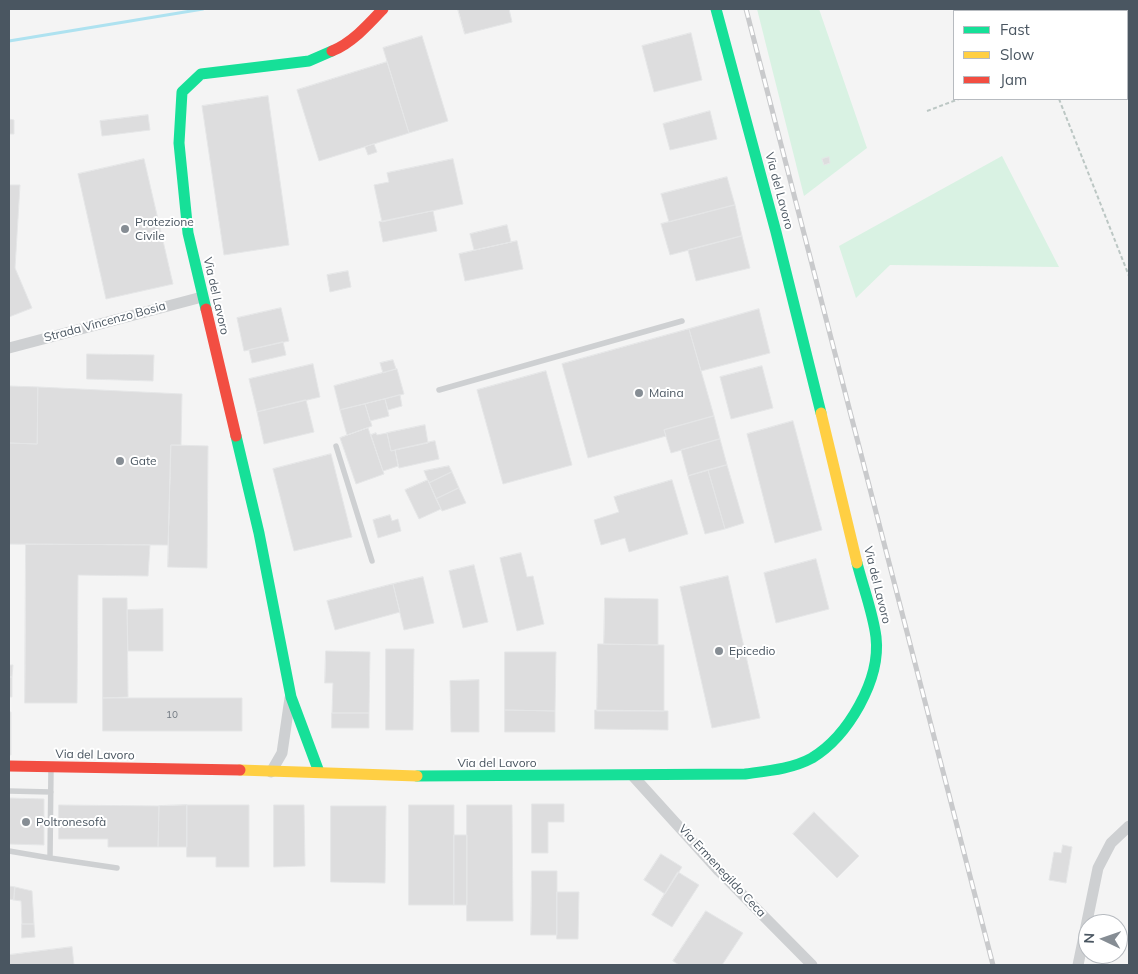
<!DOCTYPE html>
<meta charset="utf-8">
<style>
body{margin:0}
#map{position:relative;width:1138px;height:974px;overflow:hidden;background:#f4f4f4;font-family:Mulish,sans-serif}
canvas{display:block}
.frame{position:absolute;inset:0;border:10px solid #4a5661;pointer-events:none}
.legend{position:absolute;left:953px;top:10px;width:175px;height:90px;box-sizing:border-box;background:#fff;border:1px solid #b7bbc0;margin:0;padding:6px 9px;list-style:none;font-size:15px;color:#4a5661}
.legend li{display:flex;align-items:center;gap:10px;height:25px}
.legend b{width:25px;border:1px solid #b7bbc0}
.north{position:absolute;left:1078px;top:914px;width:50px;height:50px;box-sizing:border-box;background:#fff;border:1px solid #b7bbc0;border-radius:50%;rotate:273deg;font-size:14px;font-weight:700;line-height:20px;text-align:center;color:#4a5661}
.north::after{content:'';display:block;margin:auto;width:18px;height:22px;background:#868d94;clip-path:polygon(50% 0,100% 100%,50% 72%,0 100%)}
</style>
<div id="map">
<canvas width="1138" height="974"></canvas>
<div class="frame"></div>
<ul class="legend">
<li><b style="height:6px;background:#16e098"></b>Fast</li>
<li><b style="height:6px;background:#ffcf43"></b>Slow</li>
<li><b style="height:6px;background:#f24e42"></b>Jam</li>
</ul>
<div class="north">N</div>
</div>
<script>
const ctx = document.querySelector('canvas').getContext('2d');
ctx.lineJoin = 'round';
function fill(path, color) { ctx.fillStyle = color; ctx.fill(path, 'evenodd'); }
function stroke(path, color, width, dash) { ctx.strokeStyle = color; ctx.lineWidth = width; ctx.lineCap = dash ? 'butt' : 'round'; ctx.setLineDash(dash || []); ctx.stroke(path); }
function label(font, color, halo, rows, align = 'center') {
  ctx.font = font + ' Mulish,sans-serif'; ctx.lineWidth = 4; ctx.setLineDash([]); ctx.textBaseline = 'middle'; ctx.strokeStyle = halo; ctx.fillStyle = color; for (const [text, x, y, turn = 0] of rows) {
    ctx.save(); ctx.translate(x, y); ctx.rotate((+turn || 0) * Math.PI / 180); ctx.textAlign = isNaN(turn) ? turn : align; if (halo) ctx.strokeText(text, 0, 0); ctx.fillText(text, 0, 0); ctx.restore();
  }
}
const green = new Path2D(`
 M757,9H819L867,148L804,196Z
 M1002,156L1059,267L890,265L856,298L839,246Z`);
const stream = new Path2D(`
 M9,41L203,9`);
const building = new Path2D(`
 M458,9H509L512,22L465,34Z
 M691,33L702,80L654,92L642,46Z
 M422,36L448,121L409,133L383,48Z
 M387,62L409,133L319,161L297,90Z
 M268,96L289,245L224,255L202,106Z
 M710,111L717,139L670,150L663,124Z
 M148,115L150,130L102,136L100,121Z
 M9,119L14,120V134H9Z
 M374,144L377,152L368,155L365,147Z
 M829,157L830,163L824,165L822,159Z
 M144,159L173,284L106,299L78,174Z
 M453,159L463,204L382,222L374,185L389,182L387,173Z
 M727,177L735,205L669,222L661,194Z
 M9,185H20L15,268L32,308L9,317Z
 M735,205L742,236L670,255L661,224Z
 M433,211L437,231L383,242L379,222Z
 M507,225L511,242L474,250L470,234Z
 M742,236L750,268L696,281L688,250Z
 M517,241L523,269L465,281L459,254Z
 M348,271L351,287L330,292L327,275Z
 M281,308L289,341L244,351L237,318Z
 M759,309L770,353L701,371L689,329Z
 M689,329L714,416L664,430L666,436L588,458L562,364Z
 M283,342L286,355L252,363L249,350Z
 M87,354L154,355L153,381L87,379Z
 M393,360L396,369L383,373L380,363Z
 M313,364L320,397L257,412L249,379Z
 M762,366L773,408L731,419L720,377Z
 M397,369L404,394L340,410L334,386Z
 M546,371L572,465L503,484L477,390Z
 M9,386L38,387L37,444L9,443Z
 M38,387L182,394L181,445H171L168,545L9,544V443L37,444Z
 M400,395L402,406L388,410L385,399Z
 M385,399L389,416L370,421L365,404Z
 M306,400L314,432L264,444L257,412Z
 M365,404L372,426L347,435L340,410Z
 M714,416L720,439L671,453L664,430Z
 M793,421L822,530L775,543L747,434Z
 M425,425L428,443L391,451L387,433Z
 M368,428L384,474L356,484L340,438Z
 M376,433L377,435L387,433L391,451L395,450L398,466L383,471L371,435Z
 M720,439L727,465L688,476L681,450Z
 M435,441L439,459L399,468L395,450Z
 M171,445L208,446L207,568L168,567Z
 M331,454L352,537L294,551L273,469Z
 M727,465L744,523L725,529L708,470Z
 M449,466L452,472L429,483L424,471Z
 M708,470L725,529L705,534L688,476Z
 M452,472L459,488L436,499L429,483Z
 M428,480L441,509L419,519L405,490Z
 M672,480L688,534L629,552L625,538L601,545L594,520L619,512L614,497Z
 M459,488L466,503L442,511L436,499Z
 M390,515L392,521L398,519L401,531L378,538L373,520Z
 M26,544L150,545L148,576L78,575L77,703H25Z
 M521,553L527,577L533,576L544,624L517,631L500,558Z
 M816,559L829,609L776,623L764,573Z
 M474,565L488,622L463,628L449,571Z
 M728,576L760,718L712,728L680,587Z
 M423,577L434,623L404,630L393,584Z
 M393,584L400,612L335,630L327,601Z
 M103,598H127L128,697L103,698Z
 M605,598L658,599V645L604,644Z
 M163,609V651H128L127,610Z
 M598,644L664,645V711H597Z
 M386,649H414L413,730H386Z
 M326,651L370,652L369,713H332L333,683H325Z
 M505,652H556L555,711L505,710Z
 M9,665H13L12,677H9Z
 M9,677H12V697H9Z
 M479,680V732H451L450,681Z
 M103,698H242V731H103Z
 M505,710L555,711V732H505Z
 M595,710L668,711V730L595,729Z
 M9,712H11V755H9Z
 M332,713H369V728H332Z
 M9,798L44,799V845L9,844Z
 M532,804H564V822H548V853H532Z
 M59,805L159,806L158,847H108V839H59Z
 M187,805V847H158L159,806Z
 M187,805H249V867H216V857H187Z
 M274,805H304L305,866L274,867Z
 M409,805H454V905H409Z
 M467,805H512L513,921H467Z
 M331,806H386L385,883L331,882Z
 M814,812L859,856L837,878L793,834Z
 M454,835H467V905H454Z
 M1063,845L1072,847L1066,883L1049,880L1054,852L1061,853Z
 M661,854L682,867L665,894L644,880Z
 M532,871H557V935H531Z
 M678,872L699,885L672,927L652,915Z
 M9,886L15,887L14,900L9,899Z
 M15,887L32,891L34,924H22L21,901L14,900Z
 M557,892H579L578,939H557Z
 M706,911L743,933L722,965H679L673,961Z
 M22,924H34L35,937L22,938Z
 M72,947L74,965H9V955Z`);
const path = new Path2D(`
 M1059,99L1129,276
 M927,111L959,99`);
const lane = new Path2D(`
 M439,390L682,321
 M336,446L372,561
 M9,791L51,792
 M9,851L50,858L51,768
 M50,858L117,868`);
const street = new Path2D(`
 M9,348L202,297
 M271,772L282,753L290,698
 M633,776L719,871L812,965
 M1078,965L1098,868L1111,843L1129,826`);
const fast = new Path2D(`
 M716,9L776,232L821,413
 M206,309L188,233L179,143L182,92L201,74L309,61L332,51
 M236,436L259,533L291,697L319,772
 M417,776L745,774C767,771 792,769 812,758C848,736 881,680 876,637C873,613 863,587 857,563`);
const slow = new Path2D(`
 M821,413L857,563
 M240,770L417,776`);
const jam = new Path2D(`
 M332,51C352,43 369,24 383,9
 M206,309L236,436
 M9,766L240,770`);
const rail = new Path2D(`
 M746,9L993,965`);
const markers = [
 [125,229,5,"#868d94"],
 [639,393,5,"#868d94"],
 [120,461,5,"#868d94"],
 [719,651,5,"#868d94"],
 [26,822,5,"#868d94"]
];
const numberNames = [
 ["10",172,715]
];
const streetNames = [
 ["Via del Lavoro",779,191,75],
 ["Via del Lavoro",216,296,77],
 ["Strada Vincenzo Bosia",105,322,-15],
 ["Via del Lavoro",877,585,76],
 ["Via del Lavoro",95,755,1],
 ["Via del Lavoro",497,763],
 ["Via Ermenegildo Ceca",722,871,47]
];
const poiNames = [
 ["Protezione",135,222],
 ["Civile",135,236],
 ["Maina",649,393],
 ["Gate",130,461],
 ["Epicedio",729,651],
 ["Poltronesofà",36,822]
];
fill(green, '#d9f2e3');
stroke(stream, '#aee2f0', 3);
fill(building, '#ddddde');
stroke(building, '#e5e6e7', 1);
stroke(path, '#bcc7c4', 2, [4, 2.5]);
stroke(lane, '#ced0d2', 5.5);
stroke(street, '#ced0d2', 11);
stroke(fast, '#16e098', 11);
stroke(slow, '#ffcf43', 11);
stroke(jam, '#f24e42', 11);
stroke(rail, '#c9cacc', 5);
stroke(rail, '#fff', 3, [9]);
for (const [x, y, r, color] of markers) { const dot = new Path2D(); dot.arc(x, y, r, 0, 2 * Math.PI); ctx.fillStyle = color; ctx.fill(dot); stroke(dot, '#fff', 2); }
label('10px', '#707881', null, numberNames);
label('12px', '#4a5661', '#fff', streetNames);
label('12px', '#4a5661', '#fff', poiNames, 'left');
</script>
